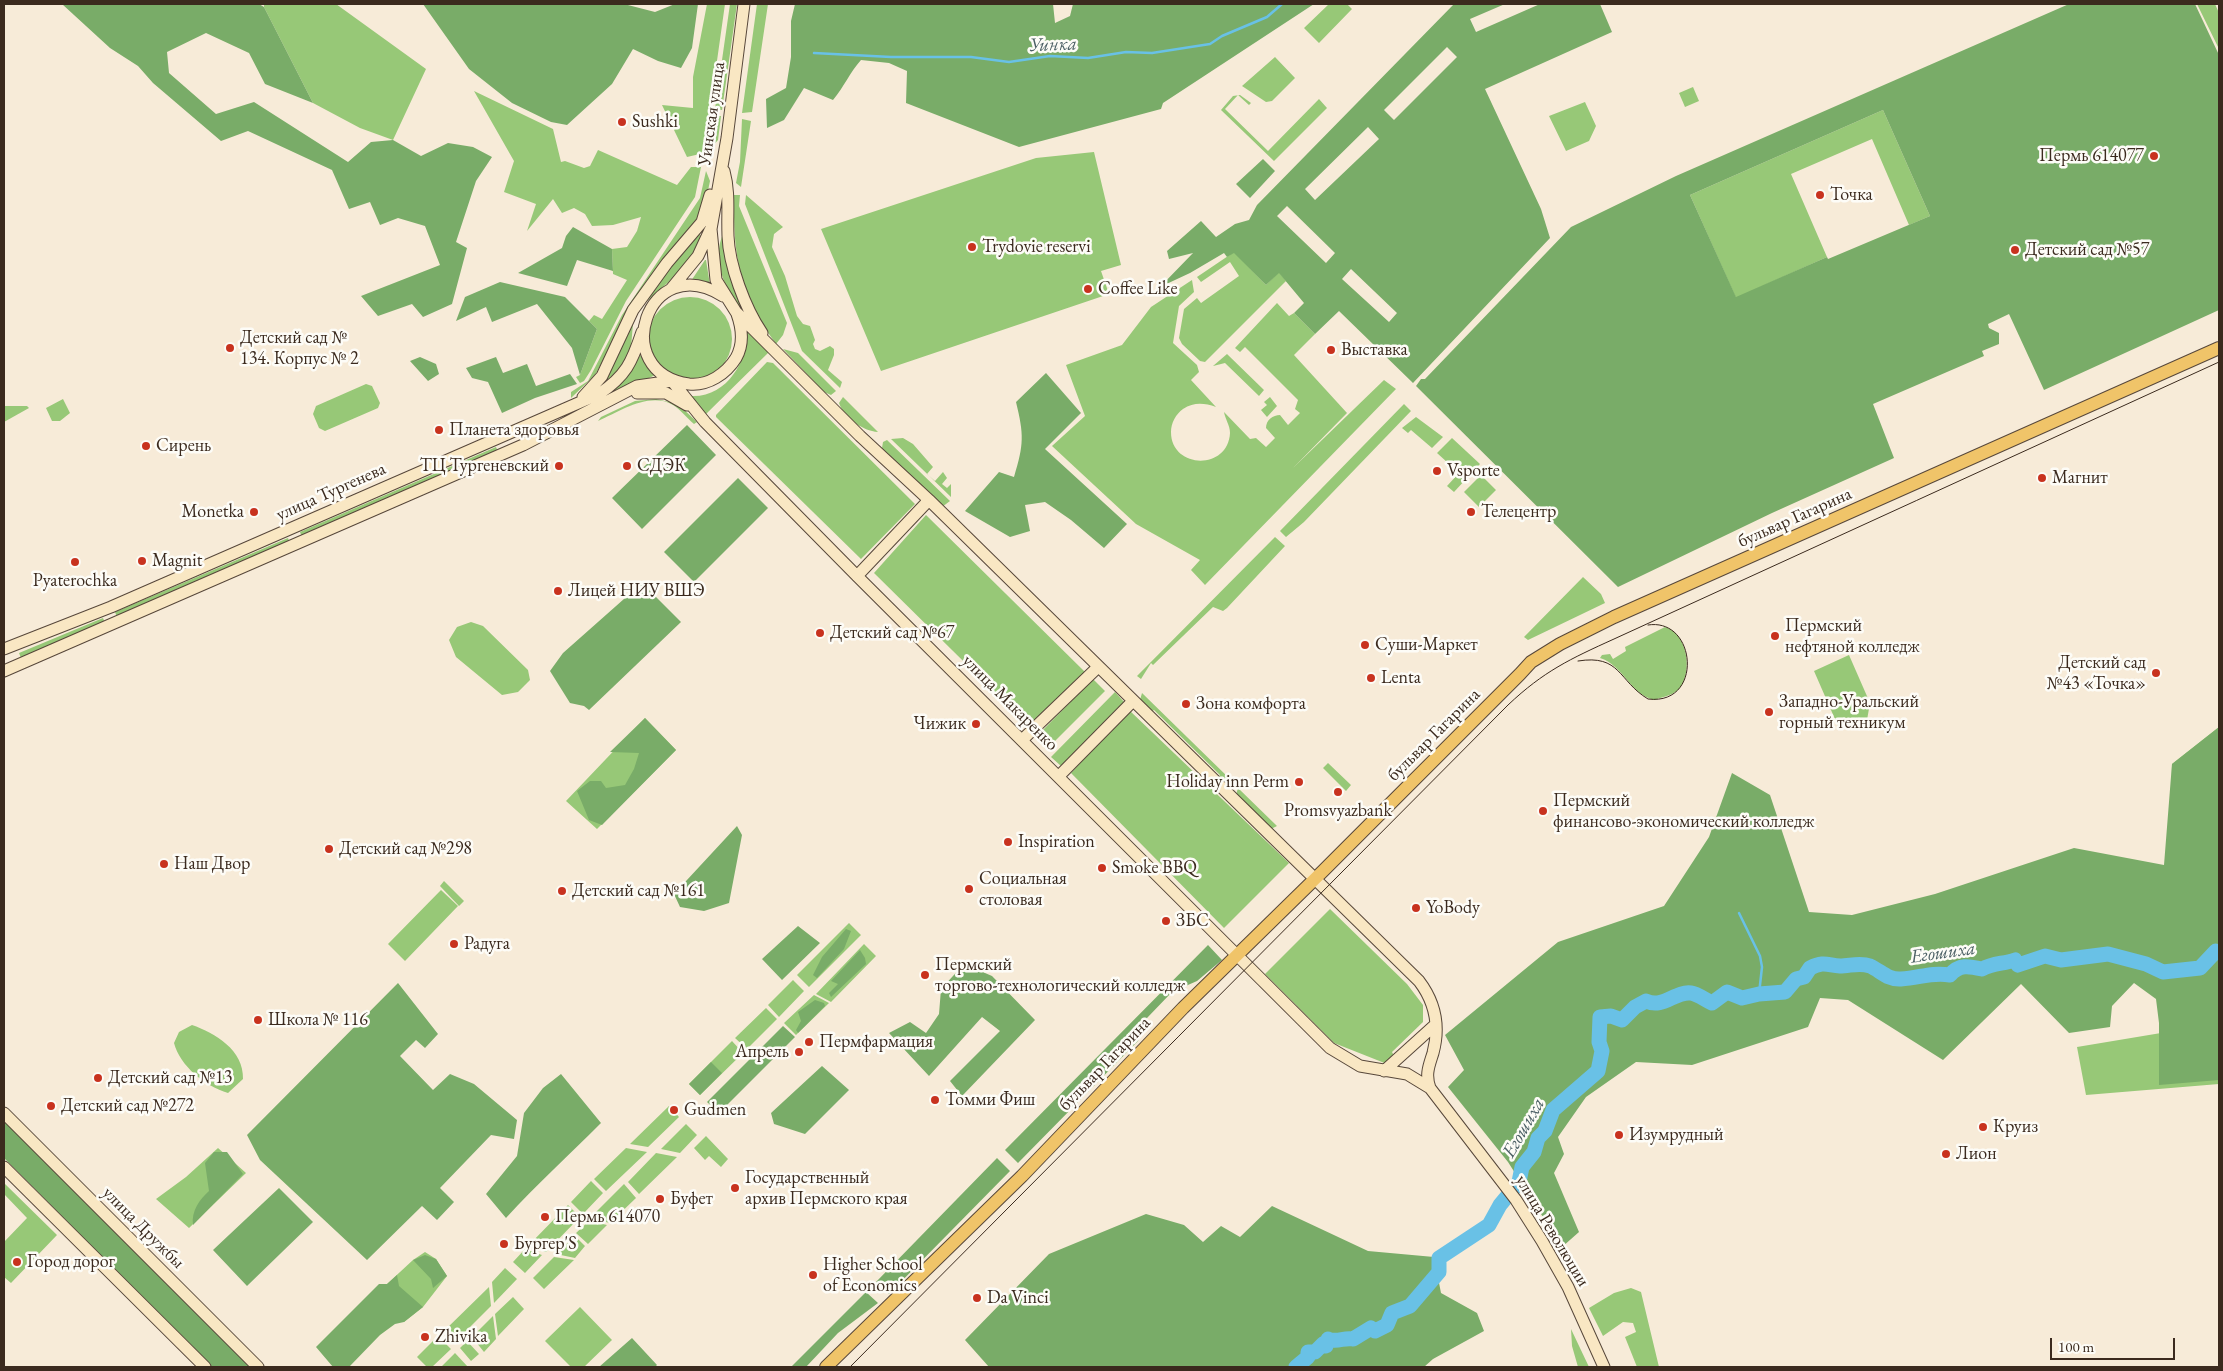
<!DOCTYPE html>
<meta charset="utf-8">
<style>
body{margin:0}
#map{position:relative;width:2223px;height:1371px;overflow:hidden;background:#f7ebd8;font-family:"EB Garamond",serif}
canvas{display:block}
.frame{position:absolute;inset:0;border:5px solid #3b2a1e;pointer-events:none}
.scale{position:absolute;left:2050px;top:1338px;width:125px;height:22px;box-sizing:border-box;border:2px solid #3b2a1e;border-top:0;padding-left:6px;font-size:15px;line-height:18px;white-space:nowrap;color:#3b2a1e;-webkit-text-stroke:4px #fdfcf7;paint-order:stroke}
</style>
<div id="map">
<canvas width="2223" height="1371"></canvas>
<div class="frame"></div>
<div class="scale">100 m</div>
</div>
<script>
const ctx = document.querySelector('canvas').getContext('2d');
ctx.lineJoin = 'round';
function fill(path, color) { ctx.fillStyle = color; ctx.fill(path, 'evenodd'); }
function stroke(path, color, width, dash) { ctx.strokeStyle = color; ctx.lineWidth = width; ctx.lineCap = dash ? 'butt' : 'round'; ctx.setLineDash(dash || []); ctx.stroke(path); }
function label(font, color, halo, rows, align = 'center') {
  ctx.font = font + ' "EB Garamond",serif'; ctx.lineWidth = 5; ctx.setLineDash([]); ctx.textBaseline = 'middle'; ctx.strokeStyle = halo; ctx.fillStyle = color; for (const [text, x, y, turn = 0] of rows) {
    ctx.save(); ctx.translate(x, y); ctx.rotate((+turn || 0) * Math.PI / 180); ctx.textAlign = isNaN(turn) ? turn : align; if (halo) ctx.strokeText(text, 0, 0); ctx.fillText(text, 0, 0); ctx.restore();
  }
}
const green = new Path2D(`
 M264,4H336L426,69L393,140L360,128L313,103L264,7Z
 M707,4H725L704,153L687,157L662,105L693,108V77Z
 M730,4H737L722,110L715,109Z
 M757,4H768L752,112L742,113Z
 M1329,4H1347L1352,9L1319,43L1304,28Z
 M2197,4H2215L2219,13V49Z
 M1275,57L1295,78L1272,101L1266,102L1242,86Z
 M1693,87L1699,101L1685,107L1679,93Z
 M474,91L553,129L561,162L565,161L584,168L590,166L598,150L677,185L691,167H701L695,197L626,301L591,370L584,381L580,383L576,377L580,375L597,329L589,321L594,315L602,319L627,280L613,274L612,249L627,247L637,231L641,217L613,225L592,226L585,214L574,208L562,213L553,199L527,231L536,204L504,192L514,161Z
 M1238,95L1225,109L1268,151L1319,99L1327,108L1274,161L1221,110L1233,96L1240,95L1251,103L1249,105Z
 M1585,102L1596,126L1589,141L1566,151L1549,116Z
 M1883,110L1930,216L1909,225L1872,139L1791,174L1827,257L1736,298L1690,195Z
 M715,116H721L718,140L709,150Z
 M742,119L751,121L741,187L736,183L740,162Z
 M1094,152L1121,265L1101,271L1109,294L881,371L821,229L1036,158Z
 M706,171L710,181L705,205L696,222L645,283L595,375L571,398V392L588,381L622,315L700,198Z
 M734,195H740L739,206L787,323L783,335L776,344C739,292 733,257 734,195Z
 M746,195L783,227L774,234L772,247L785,276L797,316L803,324L810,326L815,340L813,344L815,349L820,351L830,346L834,349V355L828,370L842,382L840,388L802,351L745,204Z
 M724,232L749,319C729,299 709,261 724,232Z
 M699,233L701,236C688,269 671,279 646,302L665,270Z
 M1234,252L1266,285L1279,272L1286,281L1205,362L1200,361L1182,344L1179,338L1184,309L1197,298L1201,303L1239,276L1230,262L1201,282L1197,277Z
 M705,260H706L710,285L691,281Z
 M1192,280L1194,292L1179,306L1173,343L1197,365L1199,372L1191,380L1216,407C1204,403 1194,402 1183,409C1176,414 1171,423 1171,432C1171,469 1228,471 1230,433C1230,425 1225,419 1224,412L1250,439L1256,438L1266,447L1275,438L1266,428C1266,420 1273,415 1280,415L1288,425L1300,413L1295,409L1298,400L1245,347L1240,352L1235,348L1277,303L1289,316L1294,313L1315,334L1294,355L1347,413L1293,468L1384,380L1396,389L1205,585L1191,570L1200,560L1136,524L1052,446L1085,416L1066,365L1122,345L1151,307Z
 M648 339a42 42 0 1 1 84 0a42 42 0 1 1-84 0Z
 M631,323H633L631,348L622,371L596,390Z
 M746,330L769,352L704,416L691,396C726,398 749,361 746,330Z
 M783,349L798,353L836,391L831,395L824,392Z
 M1227,354L1264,390L1259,396L1225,363L1213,366Z
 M640,355L655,375L582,412L580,409C610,393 625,386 640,355Z
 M767,362L773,363L915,504L861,559L716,417V415Z
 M366,384L372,386L380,403L378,408L325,431L319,428L313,414L316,406Z
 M843,397L878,432C863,431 844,418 839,403Z
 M1270,397L1277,406L1267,417L1261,410L1267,405L1264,402Z
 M63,399L70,413L60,421H52L46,408Z
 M656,399L678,404L697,422L694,424C687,418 681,410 673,405C650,391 620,411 598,421L601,417L635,401Z
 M1404,404L1411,411L1304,522L1286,537L1280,531Z
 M4,406H27L29,408L4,422Z
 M1416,417L1443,437L1432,448L1411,430L1408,433L1402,428Z
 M903,438L913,444L933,467L927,474L935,481L943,472L947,478L942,484L947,488L951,484V497L891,439Z
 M1452,438L1480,464L1454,492L1447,486L1459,473L1437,453Z
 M887,440L950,501L942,507L887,454L882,448L883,442Z
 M496,447L498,452L302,537L300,532Z
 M1481,475L1496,490L1479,507L1464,492Z
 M926,515L1085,672L1031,728L874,573Z
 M1275,537L1285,546L1227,608L1223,611L1213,607L1153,665L1151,663L1141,679L1137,676Z
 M288,538L290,543L117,617L115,612Z
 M1583,577L1601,594L1605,603L1528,640L1524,637Z
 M103,618L105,623L21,658L19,653Z
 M471,622L483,626L528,670L530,680L518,692L502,695L456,657L449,640L457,627Z
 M1665,627C1688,633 1693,673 1679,689C1672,696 1662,697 1654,700C1630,694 1623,665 1600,658L1602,655L1610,654L1613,659L1626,651L1625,647Z
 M1849,655L1870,703L1867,720L1851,729L1838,726L1814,671Z
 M1093,679L1105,691L1050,746L1039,734Z
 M1115,692L1125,703L1061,766L1051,757Z
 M1142,693L1232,781L1231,782L1223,783L1218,778L1220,775L1154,710L1151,712L1140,700Z
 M1129,710L1289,863L1224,928L1071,773Z
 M645,718L676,750L597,829L566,801Z
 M2219,727V1084L2086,1095L2077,1047L2167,1032L2172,764Z
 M1328,763L1351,785L1346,791L1323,768Z
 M1238,788L1277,826L1271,829L1236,795Z
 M444,881L464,901L459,906L440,886Z
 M441,890L458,906L405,961L388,944Z
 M1330,909L1407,984L1423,1005V1022L1392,1052L1394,1056L1387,1064L1334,1043L1265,974Z
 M849,923L861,935L809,987L797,975Z
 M864,944L876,956L831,1002L816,994Z
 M793,980L804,991L779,1017L768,1005Z
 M814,995L829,1003L796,1035L784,1023Z
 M766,1008L777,1019L747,1049L735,1038Z
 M192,1025C215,1033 244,1050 243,1079L228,1093C205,1086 180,1066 174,1043L179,1032Z
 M732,1041L743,1053L700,1095L689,1084Z
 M669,1106L679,1117L648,1147L630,1144Z
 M686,1124L697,1135L680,1153L661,1149Z
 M706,1136L728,1159L721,1167L709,1156L705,1160L694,1148Z
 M218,1148L246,1173L189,1228L156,1199L186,1177Z
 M626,1148L647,1152L606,1191L594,1179Z
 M656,1153L677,1157L639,1194L628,1182Z
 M591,1181L603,1193L583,1214L571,1202Z
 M4,1183L57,1235L11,1283L4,1277V1242L27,1218L4,1194Z
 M624,1184L636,1198L610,1223L590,1218Z
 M568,1205L580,1217L546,1252L528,1246Z
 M589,1221L607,1225L588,1244L576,1233Z
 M575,1236L585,1246L575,1258L556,1254Z
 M525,1249L542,1255L525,1273L513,1262Z
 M425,1252L436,1259L447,1276L423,1307L404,1322L387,1284L413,1260Z
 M554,1257L574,1260L544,1289L533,1278Z
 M505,1268L517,1279L494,1303L492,1282Z
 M489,1287L491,1306L454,1343L443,1332Z
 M1631,1288L1641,1292L1659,1367H1637L1625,1337L1636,1332L1633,1323L1623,1322L1603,1336L1589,1308L1614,1293Z
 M513,1297L524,1309L498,1336L495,1314Z
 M580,1307L612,1340L584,1367H571L545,1341Z
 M493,1316L496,1339L484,1352L472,1337Z
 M1571,1329L1589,1367H1578L1572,1346Z
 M438,1336L451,1349L432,1367H427L417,1357Z
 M467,1341L479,1354L471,1361L460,1348Z
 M455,1353L468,1367H441Z`);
const forest = new Path2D(`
 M62,4H259L264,7L313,103L265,84L249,53L206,33L167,52L169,73L216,114L254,102L348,162L371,142L393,140L421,156L448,143L473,147L492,157L476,181L456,242L467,248L452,304L423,317L412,304L378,316L361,296L440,265L425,226L398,218L380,225L370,202L349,209L332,170L248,131L221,141L153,83L138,66L110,48Z
 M423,4H624L655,12L675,4H698L692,48L681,68L658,61L633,49L612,84L567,125L551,122L512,103L469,69Z
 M795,4H1053L1055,23L1070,16L1073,4H1314L1163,103L1161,109L1019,147L906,103L907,71L889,63L861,60C850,72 844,87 833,100L804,88L784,120L767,128L766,99L786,88L791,57V21Z
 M1454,4H1505L1470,19L1476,32L1540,4H1600L1612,32L1485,89L1541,209L1550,238L1413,383L1339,311L1315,334L1294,313L1304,303L1279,273L1266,285L1234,253L1227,257L1224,253L1190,273L1160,287L1193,253L1169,259L1167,251L1201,221L1216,237L1235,224L1249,220L1257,205ZM1447,47L1457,57L1394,120L1384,110ZM1368,127L1379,139L1315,200L1305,189ZM1287,206L1335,253L1326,263L1277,216ZM1351,269L1397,313L1389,322L1342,279Z
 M2069,4H2195L2219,55V310L2044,390L2009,314L1988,324L1989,328L1999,333V344L1982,351L1984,356L1873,404L1894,458L1772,513L1618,587L1416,386L1421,379H1425L1571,227L1676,176ZM1883,110L1930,216L1828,259L1827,257L1736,297L1690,195Z
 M1263,159L1275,171L1250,198L1236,184Z
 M573,227L612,249L613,271L577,260L567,286L518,273L562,248L566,236Z
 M500,282L565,297L597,329L580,375L572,348L537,304L492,322L486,307L456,321L465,297Z
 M420,357L436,364L439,374L428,381L410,361Z
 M496,357L503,373L527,364L536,386L570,374L577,384L535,398L502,413L488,382L472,378L466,368Z
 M1046,373L1081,413L1045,449L1127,524L1104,548L1071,520L1045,502L1025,505L1030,531L1010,537L965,511L999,472L1014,477C1024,444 1024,435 1016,402Z
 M687,425L716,455L642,529L612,498Z
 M738,478L768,508L694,582L664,552Z
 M642,583L681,622L589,710L584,706L570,703L550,671L563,653Z
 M645,718L676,750L602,825L589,820L577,791L590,781H601L606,788L625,785L634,769L639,753L610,752Z
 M2219,727V1080L2159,1085V1023L2156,999L2134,983L2112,1006L2110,1027L2069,1033L2021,984L1943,1060L1848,1000L1820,998L1808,1027L1692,1065L1636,1062L1586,1097L1558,1137L1564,1154L1554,1173L1579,1232L1562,1247L1508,1162L1448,1087L1464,1070L1445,1035L1558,942L1664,906L1709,837L1732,773L1770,795L1809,912L1852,915L1935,894L2074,848L2164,865L2172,764Z
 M737,826L742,835L729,903L704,911L680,907L674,894Z
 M798,926L820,943L782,980L762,959Z
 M846,929L851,931L844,949L817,978L813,975L822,957Z
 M1208,945L1222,960L1197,981L1172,992L1147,1018L1138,1041L1018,1163L1005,1150Z
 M860,950L865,958L866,964L831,997L829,993L838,984L831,981Z
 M964,964L992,976L1035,1020L962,1096L950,1081L1000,1031L982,1017L929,1076L889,1033L910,1022L926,1033L939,1014L941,989Z
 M398,983L438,1034L425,1048L416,1040L400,1056L433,1090L450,1074L474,1084L517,1120L514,1139L491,1135L440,1188L454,1202L437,1220L422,1206L367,1260L260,1160L247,1135Z
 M815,1000L824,1003L825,1006L798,1033L796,1030L801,1021L798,1012Z
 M783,1026L795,1037L719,1113L707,1102Z
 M711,1062L722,1073L700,1095L689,1084Z
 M822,1066L849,1090L805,1134L774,1124L771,1113Z
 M561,1074L601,1123C569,1155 536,1185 506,1218L486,1194L517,1156L524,1113L543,1088Z
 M4,1119L251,1367H212L4,1158Z
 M214,1152H227L243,1174L193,1225C191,1211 200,1199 209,1191L205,1163Z
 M997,1158L1010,1171L889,1294L876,1282Z
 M279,1188L313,1222L247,1286L213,1250Z
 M1272,1206L1368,1251L1434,1257L1441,1293L1477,1313L1484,1331L1433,1359L1424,1367H989L965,1340L1049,1254L1146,1214L1184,1225L1203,1242L1221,1226L1240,1237Z
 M425,1255L436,1259L447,1276L433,1288L431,1279L413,1260Z
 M397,1275L399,1286L423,1307L404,1322L395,1324L380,1335L349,1367H333L316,1347L379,1284H387Z
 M866,1292L878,1303L838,1333L806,1367H791Z
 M632,1338L657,1365L655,1367H599Z`);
const stream = new Path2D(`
 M814,53L891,57H971L1009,62L1050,56L1088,58L1126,52L1152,53L1210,44L1222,36L1267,17L1282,4
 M1739,913L1760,956L1762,967L1759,994`);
const river = new Path2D(`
 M1296,1367L1308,1357V1352H1315L1323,1344L1326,1346L1328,1339C1337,1343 1344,1337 1353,1339L1371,1328L1375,1331L1387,1325L1392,1313L1410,1306L1439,1272V1258L1489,1225L1500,1205L1519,1182L1522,1167L1534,1152L1538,1138L1545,1131L1553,1110L1598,1071L1602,1051L1599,1042L1600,1017L1611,1016L1622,1020L1635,1007L1646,1001C1663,1009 1675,991 1691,993C1698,994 1705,1000 1712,1003L1727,992L1742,998L1759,994L1785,992L1796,979L1804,977L1810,968C1824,961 1827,965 1840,966C1850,966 1860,962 1870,966C1881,971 1888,980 1901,979C1920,978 1930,972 1950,975C1959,964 1969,966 1982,969C1993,963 2003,964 2015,960L2018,965L2045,956L2061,960L2108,954L2146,964L2163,972L2200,968L2216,951L2219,952`);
const secondary = new Path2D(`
 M744,4L727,138L711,229L716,280L736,312L860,436L929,500L1419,981C1435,1002 1440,1027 1433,1053C1429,1066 1425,1074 1430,1088
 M724,171C730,193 727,213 728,236C729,265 745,308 762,333
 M671,289L698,256L710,230
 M723,296C647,248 607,373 689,384C708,386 726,374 736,358C744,344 742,328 737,314
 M672,381L705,422L857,576L1330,1048L1360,1066L1407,1074L1430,1088L1516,1200L1542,1241L1568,1287L1604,1367
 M637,393H666L687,405
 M583,397L602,376L633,310L667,263L702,222L710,195
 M857,576L929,500
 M4,649L111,607L599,394C626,376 632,362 642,332
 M4,671L523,445L637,386L672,381
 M1022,740L1097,668
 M1059,776L1132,702
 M1384,1071L1436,1024
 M4,1113L258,1367
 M4,1167L205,1367`);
const primary = new Path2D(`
 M826,1367L1022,1176L1183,1008L1323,871L1520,674L1531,662L1560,644L1614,617L2219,348`);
const tram = new Path2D(`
 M1578,661C1621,654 1618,681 1648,699C1704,706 1697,617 1648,625
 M850,1367L1508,705C1544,671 1570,659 1614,639L2219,362`);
const markers = [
 [622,122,5,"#c8321e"],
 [2154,156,5,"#c8321e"],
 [1820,195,5,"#c8321e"],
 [972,247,5,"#c8321e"],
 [2015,250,5,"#c8321e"],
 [1088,289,5,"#c8321e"],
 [230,348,5,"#c8321e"],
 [1331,350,5,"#c8321e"],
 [439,430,5,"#c8321e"],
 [146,446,5,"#c8321e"],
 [559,466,5,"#c8321e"],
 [627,466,5,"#c8321e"],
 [1437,471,5,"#c8321e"],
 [2042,478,5,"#c8321e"],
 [254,512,5,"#c8321e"],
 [1471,512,5,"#c8321e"],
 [142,561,5,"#c8321e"],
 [75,562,5,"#c8321e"],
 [558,591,5,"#c8321e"],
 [820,633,5,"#c8321e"],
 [1775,636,5,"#c8321e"],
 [1365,645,5,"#c8321e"],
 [2156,673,5,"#c8321e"],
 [1371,678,5,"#c8321e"],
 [1186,704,5,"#c8321e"],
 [1769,712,5,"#c8321e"],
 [976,724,5,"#c8321e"],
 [1299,782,5,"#c8321e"],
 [1338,792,5,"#c8321e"],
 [1543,811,5,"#c8321e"],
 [1008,842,5,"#c8321e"],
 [329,849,5,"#c8321e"],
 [164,864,5,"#c8321e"],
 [1102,868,5,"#c8321e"],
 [969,889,5,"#c8321e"],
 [562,891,5,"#c8321e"],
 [1416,908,5,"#c8321e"],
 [1166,921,5,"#c8321e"],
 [454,944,5,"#c8321e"],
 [925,975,5,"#c8321e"],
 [258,1020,5,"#c8321e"],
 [809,1042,5,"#c8321e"],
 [799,1052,5,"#c8321e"],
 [98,1078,5,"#c8321e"],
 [935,1100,5,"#c8321e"],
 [51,1106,5,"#c8321e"],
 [674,1110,5,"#c8321e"],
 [1983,1127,5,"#c8321e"],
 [1619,1135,5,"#c8321e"],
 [1946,1154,5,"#c8321e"],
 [735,1188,5,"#c8321e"],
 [660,1199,5,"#c8321e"],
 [545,1217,5,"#c8321e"],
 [504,1244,5,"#c8321e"],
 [17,1262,5,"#c8321e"],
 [813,1275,5,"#c8321e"],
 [977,1298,5,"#c8321e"],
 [425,1337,5,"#c8321e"]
];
const streetNames = [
 ["Уинская улица",712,114,-82],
 ["улица Тургенева",331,492,-24],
 ["бульвар Гагарина",1795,518,-24],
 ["улица Макаренко",1010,703,45],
 ["бульвар Гагарина",1434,735,-45],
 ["бульвар Гагарина",1105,1064,-46],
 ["улица Дружбы",143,1228,45],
 ["улица Революции",1552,1231,59]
];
const poiNames = [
 ["Sushki",632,122],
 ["Пермь 614077",2144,156,"right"],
 ["Точка",1830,195],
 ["Trydovie reservi",982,247],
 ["Детский сад №57",2025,250],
 ["Coffee Like",1098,289],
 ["Детский сад №",240,338],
 ["134. Корпус № 2",240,359],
 ["Выставка",1341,350],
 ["Планета здоровья",449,430],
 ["Сирень",156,446],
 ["ТЦ Тургеневский",549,466,"right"],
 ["СДЭК",637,466],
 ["Vsporte",1447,471],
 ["Магнит",2052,478],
 ["Monetka",244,512,"right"],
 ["Телецентр",1481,512],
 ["Magnit",152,561],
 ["Pyaterochka",75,581,"center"],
 ["Лицей НИУ ВШЭ",568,591],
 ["Пермский",1785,626],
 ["нефтяной колледж",1785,647],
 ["Детский сад №67",830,633],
 ["Суши-Маркет",1375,645],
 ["Детский сад",2146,663,"right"],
 ["№43 «Точка»",2146,684,"right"],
 ["Lenta",1381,678],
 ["Западно-Уральский",1779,702],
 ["горный техникум",1779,723],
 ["Зона комфорта",1196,704],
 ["Чижик",966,724,"right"],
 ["Holiday inn Perm",1289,782,"right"],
 ["Пермский",1553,801],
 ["финансово-экономический колледж",1553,822],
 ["Promsvyazbank",1338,811,"center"],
 ["Inspiration",1018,842],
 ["Детский сад №298",339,849],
 ["Наш Двор",174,864],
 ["Smoke BBQ",1112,868],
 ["Социальная",979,879],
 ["столовая",979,900],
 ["Детский сад №161",572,891],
 ["YoBody",1426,908],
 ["ЗБС",1176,921],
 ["Радуга",464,944],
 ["Пермский",935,965],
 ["торгово-технологический колледж",935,986],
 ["Школа № 116",268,1020],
 ["Пермфармация",819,1042],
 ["Апрель",789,1052,"right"],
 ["Детский сад №13",108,1078],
 ["Томми Фиш",945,1100],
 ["Детский сад №272",61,1106],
 ["Gudmen",684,1110],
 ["Круиз",1993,1127],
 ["Изумрудный",1629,1135],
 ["Лион",1956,1154],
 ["Государственный",745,1178],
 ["архив Пермского края",745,1199],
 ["Буфет",670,1199],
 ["Пермь 614070",555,1217],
 ["Бургер'S",514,1244],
 ["Город дорог",27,1262],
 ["Higher School",823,1265],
 ["of Economics",823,1286],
 ["Da Vinci",987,1298],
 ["Zhivika",435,1337]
];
const waterNames = [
 ["Уинка",1053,45,-2],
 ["Егошиха",1943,953,-8],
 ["Егошиха",1524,1128,-60]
];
fill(green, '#97c877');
fill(forest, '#79ac68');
stroke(stream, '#69c1e6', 2.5);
stroke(river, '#69c1e6', 15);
stroke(secondary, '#57473a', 13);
stroke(primary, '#57473a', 14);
stroke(secondary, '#f9e7c3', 11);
stroke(primary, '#f0c469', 12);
stroke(tram, '#3b2a1e', 1);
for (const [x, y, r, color] of markers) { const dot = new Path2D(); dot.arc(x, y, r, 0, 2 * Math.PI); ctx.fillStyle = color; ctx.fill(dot); stroke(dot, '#fdfcf7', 2); }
label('18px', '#3b2a1e', '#fdfcf7', streetNames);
label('18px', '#3b2a1e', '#fdfcf7', poiNames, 'left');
label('italic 19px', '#4b5f64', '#fdfcf7', waterNames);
</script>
